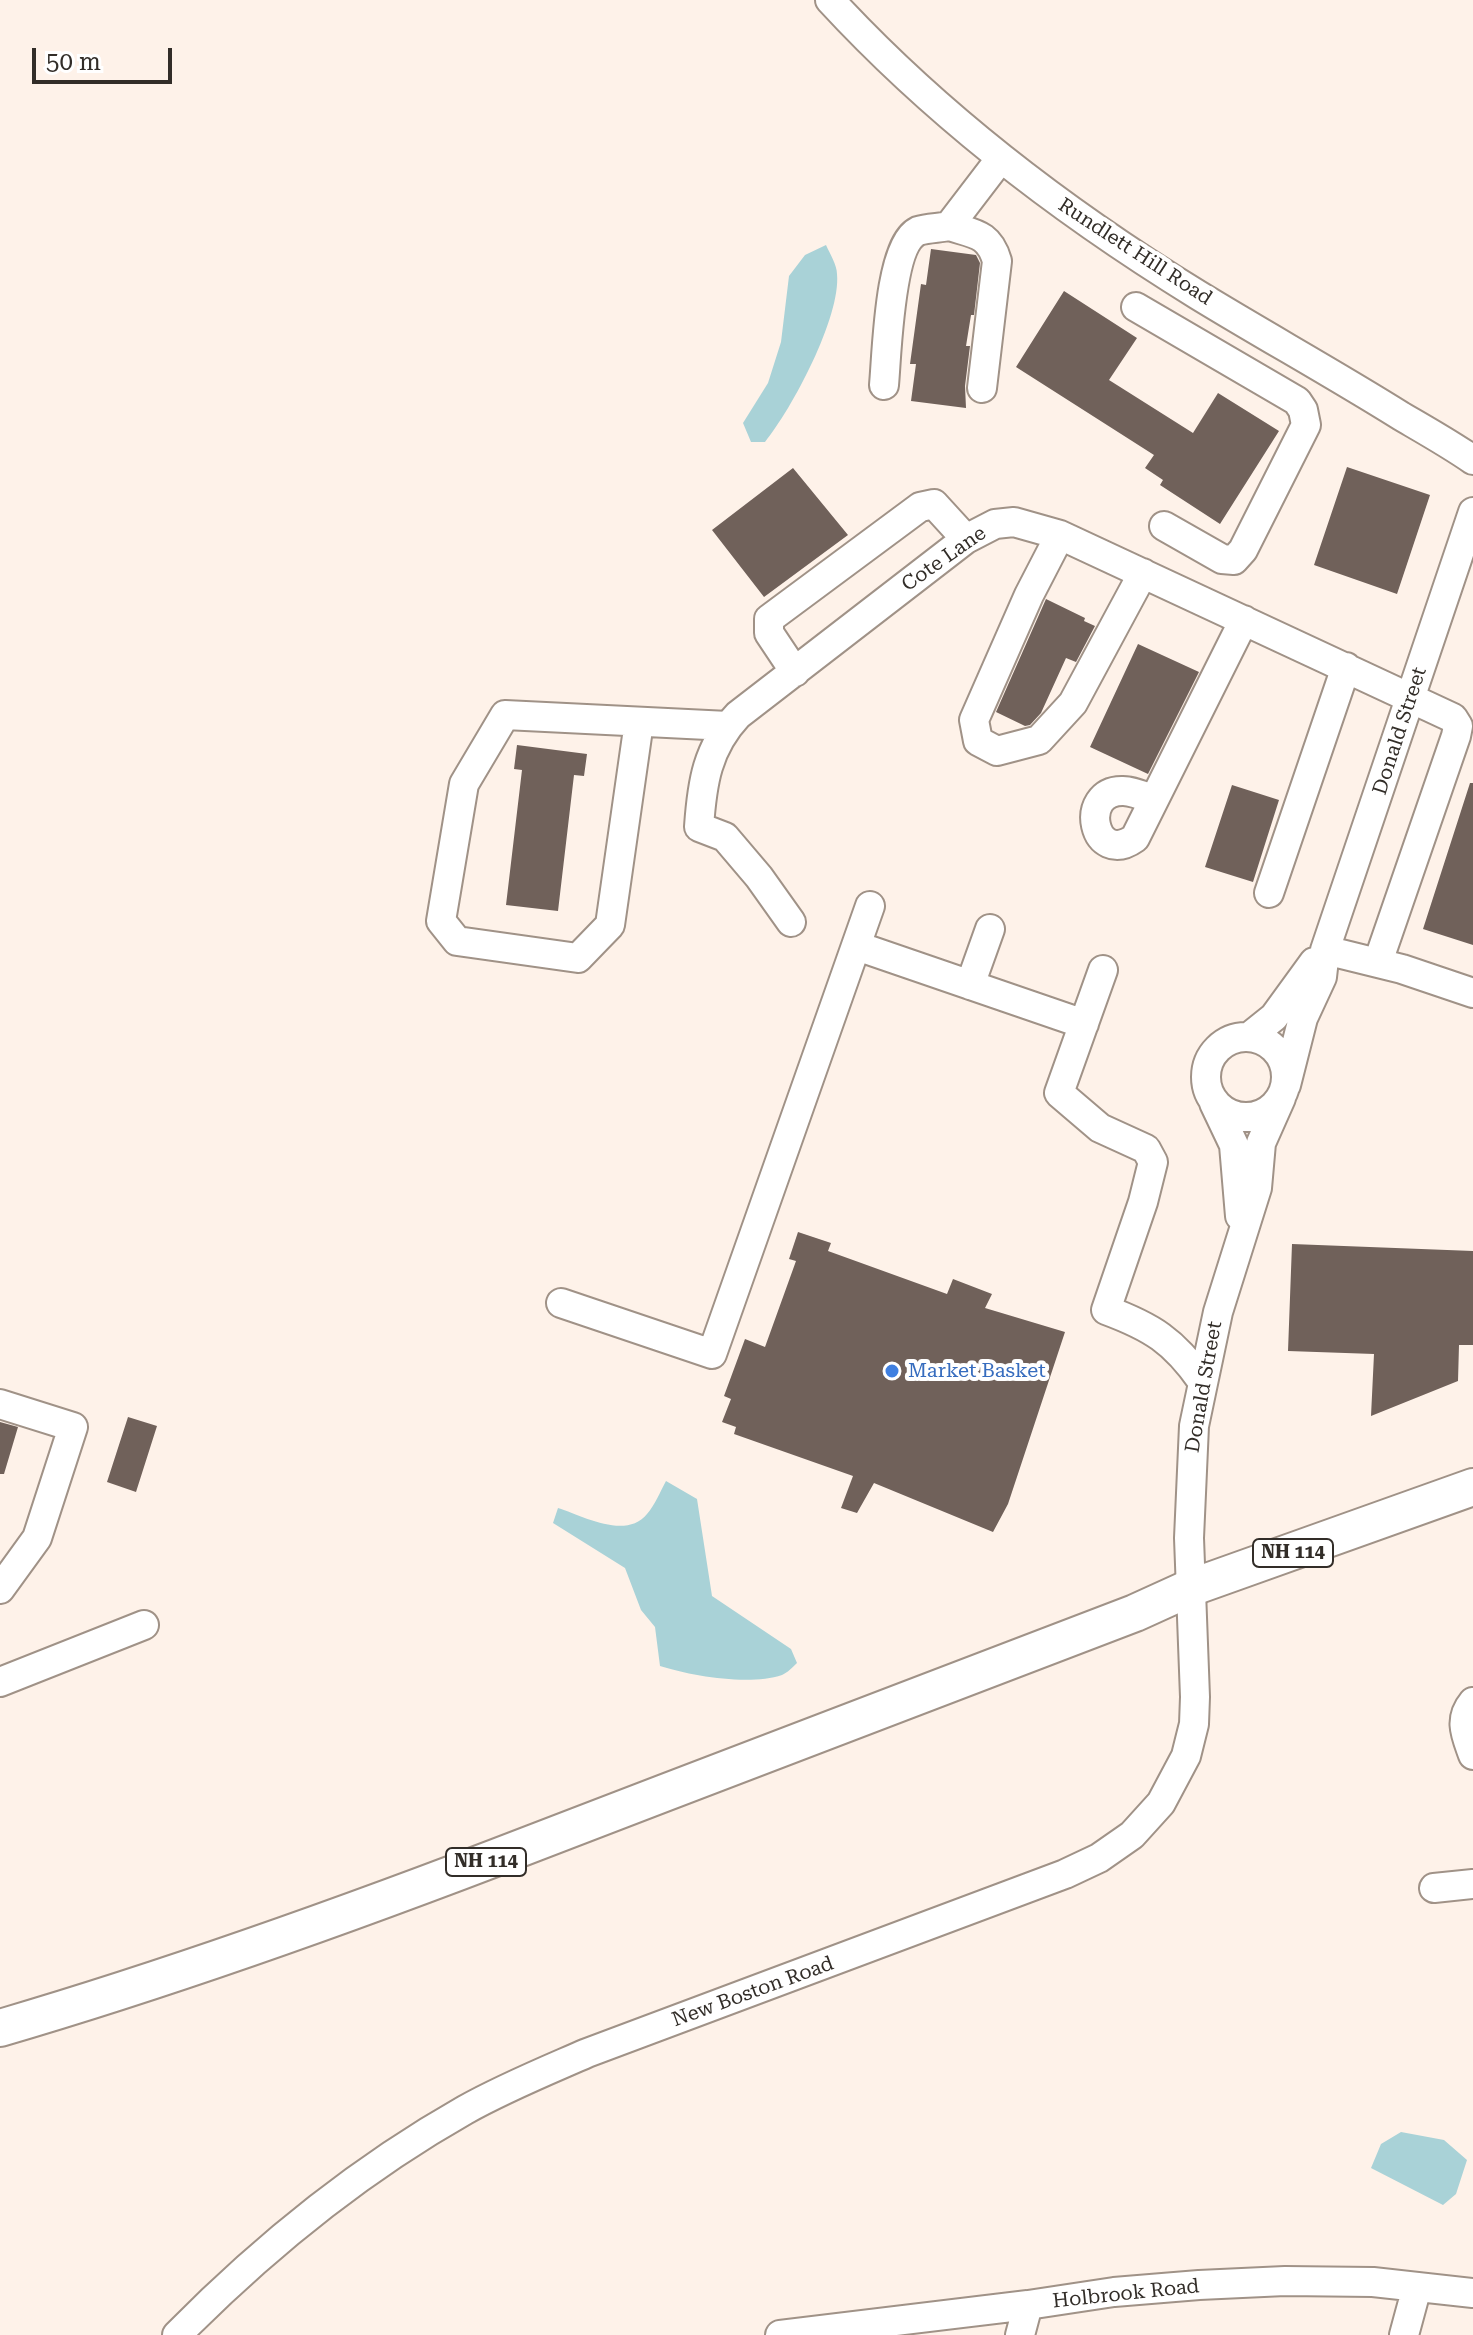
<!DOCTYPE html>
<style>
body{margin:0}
#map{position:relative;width:1473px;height:2335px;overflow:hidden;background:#fef2e9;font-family:"Roboto Serif",serif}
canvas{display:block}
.scale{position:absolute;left:32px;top:48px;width:140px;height:36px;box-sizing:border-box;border:4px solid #322d28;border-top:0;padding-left:10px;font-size:24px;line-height:28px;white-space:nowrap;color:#322d28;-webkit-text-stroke:6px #fff;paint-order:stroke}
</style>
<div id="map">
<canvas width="1473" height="2335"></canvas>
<div class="scale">50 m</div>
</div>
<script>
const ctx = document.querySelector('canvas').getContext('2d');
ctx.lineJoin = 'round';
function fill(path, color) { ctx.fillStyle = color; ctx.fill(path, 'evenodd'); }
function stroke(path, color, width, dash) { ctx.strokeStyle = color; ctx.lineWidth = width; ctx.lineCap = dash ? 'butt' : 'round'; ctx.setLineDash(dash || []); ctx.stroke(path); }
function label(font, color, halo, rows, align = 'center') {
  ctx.font = font + ' "Roboto Serif",serif'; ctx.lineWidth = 8; ctx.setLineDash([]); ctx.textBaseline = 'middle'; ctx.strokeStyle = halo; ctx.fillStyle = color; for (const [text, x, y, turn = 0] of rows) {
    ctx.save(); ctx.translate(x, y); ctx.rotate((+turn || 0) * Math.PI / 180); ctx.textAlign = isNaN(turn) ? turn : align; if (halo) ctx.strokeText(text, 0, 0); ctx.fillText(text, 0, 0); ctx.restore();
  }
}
const water = new Path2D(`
 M826,245C830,254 837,265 837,274C841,317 792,409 765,442H751L743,423L768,383L781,342L789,276L805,255Z
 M666,1481L697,1499L712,1596L791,1649L797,1663C793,1667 787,1673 782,1675C749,1686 692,1676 660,1666L655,1627L641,1610L625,1568L553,1523L558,1508C583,1516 626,1540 647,1514C655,1505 660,1492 666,1481Z
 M1401,2132L1444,2140L1467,2160L1456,2194L1443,2205L1371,2168L1381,2144Z`);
const building = new Path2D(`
 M931,249L976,255L980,263L974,315H971L966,346H970L965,386L966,408L911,401L916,364H910L921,284L926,285Z
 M1064,291L1137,338L1109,380L1193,433L1218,393L1279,431L1220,524L1160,485L1163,480L1145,468L1154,455L1016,367Z
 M1347,467L1430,495L1397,594L1314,565Z
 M793,468L848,535L764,597L712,530Z
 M1046,599L1085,618L1084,621L1095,626L1076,662L1066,658L1041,713L1030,725L1025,726L996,712Z
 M1138,644L1199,672L1148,774L1090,747Z
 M517,745L587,754L584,776L574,775L558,911L506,905L522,770L514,769Z
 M1470,783H1473V945L1423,929Z
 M1232,785L1279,800L1253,882L1205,867Z
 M798,1232L831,1243L828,1251L947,1294L953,1279L992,1294L985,1308L1065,1332L1008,1504L993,1532L874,1483L857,1513L841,1508L853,1476L734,1434L736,1427L722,1422L731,1399L724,1396L745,1339L765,1347L796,1261L789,1259Z
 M1292,1244L1473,1251V1345H1459L1458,1381L1371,1416L1374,1354L1288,1351Z
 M128,1417L157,1426L136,1492L107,1482Z
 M0,1422L18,1427L4,1474H0Z`);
const minor = new Path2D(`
 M830,0C937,116 1063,212 1198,295C1265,336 1334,374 1401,416C1425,430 1450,444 1473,460
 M949,226C974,234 989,233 997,261L982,388
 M1136,307L1297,401L1303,410L1306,425L1243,550L1234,560L1222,559L1164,526
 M884,385C887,353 889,245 918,231C927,228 940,228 949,226L1001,158
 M1060,535L1029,595L974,720L978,741L997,751L1039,740L1073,703L1143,573
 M795,672L769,633V619L920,507L934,504L966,539
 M639,722L610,925L578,958L457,941L441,921L464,784L505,715L728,726
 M1154,800C1144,796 1133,791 1123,791C1077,790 1093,868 1135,838L1244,620
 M1269,893L1346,667
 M791,922L759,877L725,837L699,827C702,783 707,748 738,715L966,539L995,524L1014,522L1060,535L1453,718L1458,726L1456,736L1378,962
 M857,946L1084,1024
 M1325,950L1402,969L1473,993
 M1103,970L1059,1093L1100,1128L1146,1149L1153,1162L1143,1202L1106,1310C1152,1327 1174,1341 1202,1381
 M970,985L990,929
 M1206 1077a40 40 0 1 1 80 0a40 40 0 1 1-80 0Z
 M1249,1037L1274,1017L1314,962
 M1286,1085L1303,1018L1322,977L1325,950L1473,512
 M1214,1103L1234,1145L1240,1216
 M561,1303L712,1354L870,906
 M0,1404L73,1427L37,1538L0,1589
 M0,1682L144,1625
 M1473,1702C1458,1720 1466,1735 1473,1755
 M1434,1888L1473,1884
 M177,2335C262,2249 359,2170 465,2110C504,2088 546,2071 587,2053L1065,1874L1099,1858L1132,1835L1161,1803L1186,1756L1194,1724L1195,1697L1189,1538L1194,1426L1218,1312L1257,1188L1261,1143L1281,1098
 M780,2335L1028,2305L1114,2292L1199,2285L1285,2281L1373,2282L1473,2293
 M1020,2335L1028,2305
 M1404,2335L1417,2287`);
const major = new Path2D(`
 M0,2028C181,1975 358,1911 534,1843C734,1766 934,1690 1135,1613L1190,1588L1473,1487`);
const markers = [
 [892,1371,8,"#3f7fe0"]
];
const shields = [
 [1293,1553,80],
 [486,1862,80]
];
const shieldNames = [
 ["NH 114",1293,1553],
 ["NH 114",486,1862]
];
const streetNames = [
 ["Rundlett Hill Road",1135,252,33],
 ["Cote Lane",944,559,-35],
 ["Donald Street",1400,731,-72],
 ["Donald Street",1204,1387,-80],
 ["New Boston Road",753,1992,-20],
 ["Holbrook Road",1126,2294,-6]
];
const shopNames = [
 ["Market Basket",908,1371]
];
fill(water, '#a9d2d7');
fill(building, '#70615a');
stroke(minor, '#a09287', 32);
stroke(major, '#a09287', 40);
stroke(minor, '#fff', 28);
stroke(major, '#fff', 36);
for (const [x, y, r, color] of markers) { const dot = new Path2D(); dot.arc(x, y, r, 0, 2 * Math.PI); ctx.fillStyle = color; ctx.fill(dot); stroke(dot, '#fff', 3); }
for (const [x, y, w] of shields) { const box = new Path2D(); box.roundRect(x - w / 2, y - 14, w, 28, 6); ctx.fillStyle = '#fff'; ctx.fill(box); stroke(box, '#322d28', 2); }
label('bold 18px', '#322d28', null, shieldNames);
label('20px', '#322d28', '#fff', streetNames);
label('20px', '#366cbe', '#fff', shopNames, 'left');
</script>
